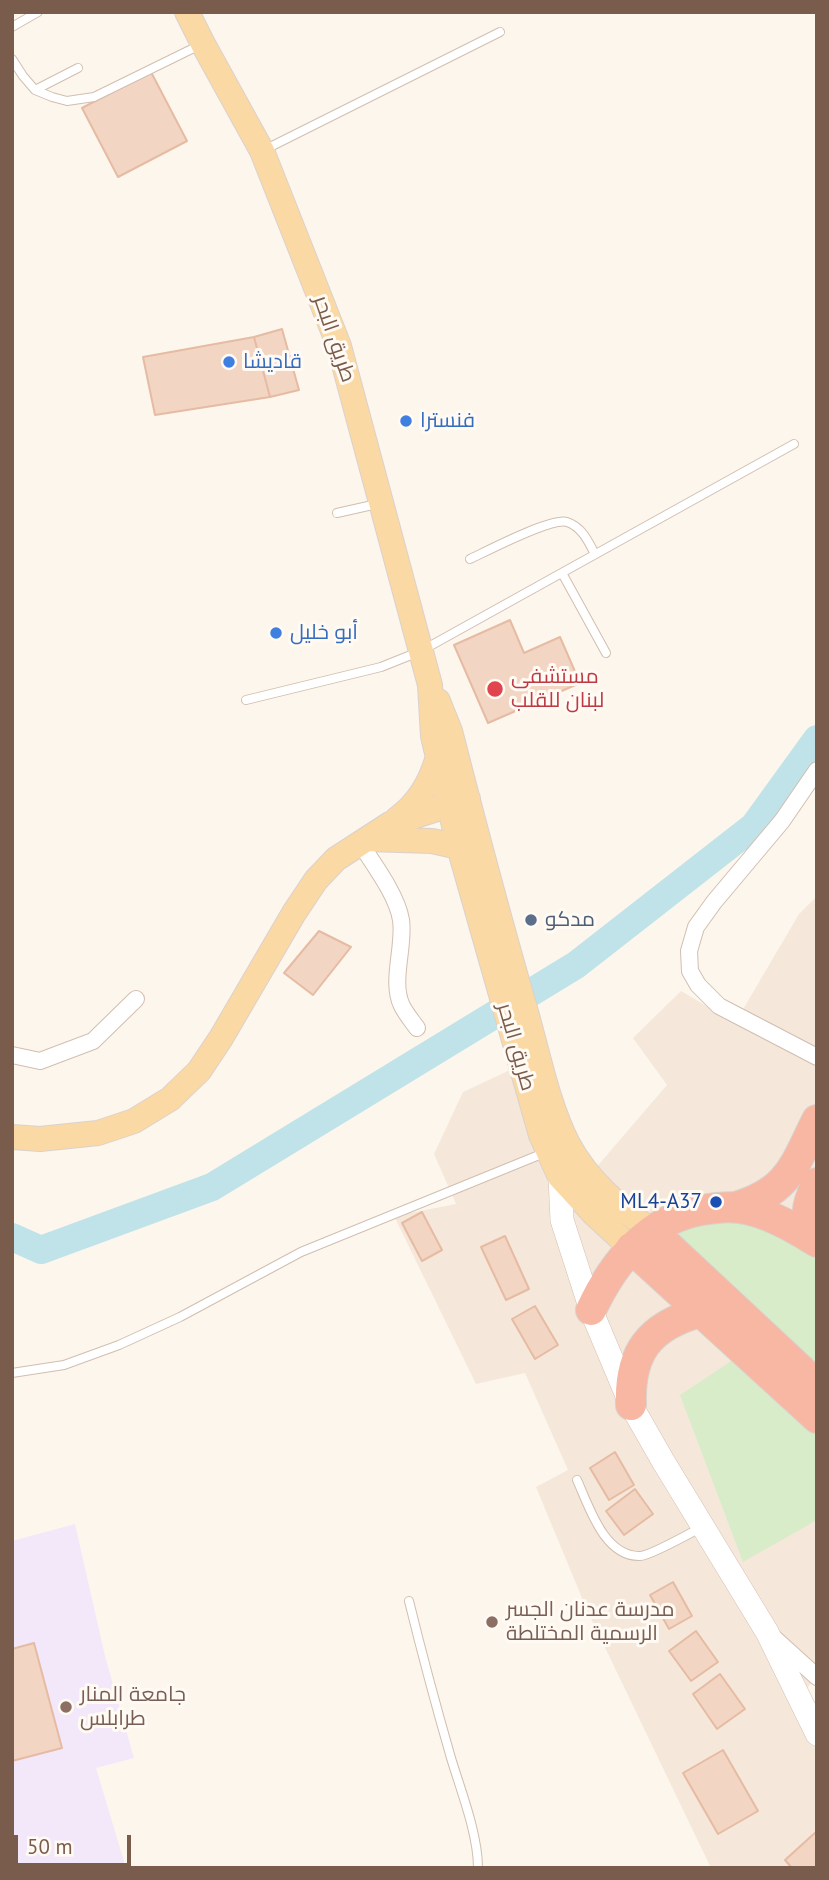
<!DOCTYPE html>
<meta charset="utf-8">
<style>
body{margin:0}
#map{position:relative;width:829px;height:1880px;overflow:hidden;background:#fdf6ec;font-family:"PT Sans",sans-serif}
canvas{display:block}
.frame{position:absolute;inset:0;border:14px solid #7a5c4d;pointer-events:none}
.scale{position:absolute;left:14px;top:1835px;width:117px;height:32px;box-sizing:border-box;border:4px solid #7a5c4d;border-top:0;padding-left:9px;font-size:21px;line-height:24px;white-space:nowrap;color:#7a5c4d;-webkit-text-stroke:5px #fffaf3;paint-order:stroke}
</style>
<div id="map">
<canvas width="829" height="1880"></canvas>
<div class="frame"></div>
<div class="scale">50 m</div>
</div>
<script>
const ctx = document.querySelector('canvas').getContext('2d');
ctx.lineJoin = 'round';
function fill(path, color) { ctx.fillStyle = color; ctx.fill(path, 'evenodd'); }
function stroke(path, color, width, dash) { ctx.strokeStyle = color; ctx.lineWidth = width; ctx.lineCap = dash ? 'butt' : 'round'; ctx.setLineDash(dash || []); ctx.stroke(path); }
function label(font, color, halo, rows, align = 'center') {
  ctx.font = font + ' "PT Sans",Cairo,sans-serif'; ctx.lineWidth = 6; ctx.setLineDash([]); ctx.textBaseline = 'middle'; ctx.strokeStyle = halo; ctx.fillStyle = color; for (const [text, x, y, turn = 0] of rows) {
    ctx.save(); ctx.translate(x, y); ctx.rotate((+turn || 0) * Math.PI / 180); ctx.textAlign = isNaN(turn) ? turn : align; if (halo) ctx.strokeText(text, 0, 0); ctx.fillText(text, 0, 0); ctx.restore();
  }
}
const residential = new Path2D(`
 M817,896V1675L800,1698L817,1726V1868H711L587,1610L536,1487L568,1470L525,1373L476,1384L394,1216L456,1204L434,1154L463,1092L542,1055L574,1149L594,1170L667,1085L633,1038L681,991L735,1023L799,914Z`);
const education = new Path2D(`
 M75,1524L105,1656L134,1758L96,1768L126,1868H12V1541Z`);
const green = new Path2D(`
 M703,1214L817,1225V1520L743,1562L680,1395L760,1342L665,1240Z`);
const river = new Path2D(`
 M12,1237L41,1250L212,1187L576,965L754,826L817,739`);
const building = new Path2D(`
 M151,72L187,141L118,177L82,108Z
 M282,329L299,390L270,397L254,337Z
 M254,337L270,397L155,415L143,357Z
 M510,620L524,653L560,637L580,683L488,723L454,645Z
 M319,931L351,947L313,995L284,973Z
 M422,1212L442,1250L422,1261L402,1223Z
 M505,1236L529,1289L506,1300L481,1247Z
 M535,1306L558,1345L535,1359L512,1319Z
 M615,1452L634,1485L609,1500L590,1468Z
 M635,1489L653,1514L624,1535L606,1511Z
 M673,1582L692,1616L669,1629L650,1595Z
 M696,1631L718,1662L691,1681L669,1651Z
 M34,1643L62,1748L12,1761V1649Z
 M720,1674L745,1709L717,1729L693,1694Z
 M723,1750L758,1811L718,1834L683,1773Z
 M817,1831V1868H792L785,1860Z`);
const lane = new Path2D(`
 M12,27L38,12
 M12,59L23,76L35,90L52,97L67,101L94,97L200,45
 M35,90L78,68
 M264,150L500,32
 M337,513L377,504
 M470,559C487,551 552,517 567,522C582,527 588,541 595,554
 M562,573L606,653
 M246,700L381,667L421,651L794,444
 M12,1373L64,1365L119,1345L180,1317L301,1252L544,1153
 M577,1480C589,1506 604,1557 640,1556C649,1556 689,1534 700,1528
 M409,1601C422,1654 436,1706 451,1758C461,1791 478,1834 478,1868`);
const street = new Path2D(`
 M817,770L782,821L714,902L696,927L689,951L690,971L698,985L719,1006L817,1057
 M360,843C374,865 397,895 401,920C405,946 390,982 402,1006C406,1014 412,1021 417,1028
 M12,1055L40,1061L93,1041L136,999
 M774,1638L817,1677`);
const secondary = new Path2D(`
 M560,1177L562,1220L591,1310L631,1405L663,1461L767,1632L817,1734`);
const primary = new Path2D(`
 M187,12L203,44L262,151L339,346L430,685L433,736L459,847L541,1135L560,1177L594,1214L631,1248
 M438,701L450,731C474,825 499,919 526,1012C538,1054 548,1105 568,1144C587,1180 619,1207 652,1231
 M397,819C419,803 430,783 438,757
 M368,839L432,841L459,847
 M12,1137L40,1139L98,1133L134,1121L170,1099L199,1071L221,1038L294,913L316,880L336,859L390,824L468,799`);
const highway = new Path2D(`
 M817,1183C806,1206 803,1220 817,1241
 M736,1207C789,1191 794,1166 817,1120
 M652,1231L817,1385
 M631,1248L817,1418
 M591,1310C613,1263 648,1219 702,1210C714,1208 727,1206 739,1208C767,1212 793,1227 817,1242
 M631,1405C629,1353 649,1326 700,1312`);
const markers = [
 [229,362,7,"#3f7fe0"],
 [406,421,7,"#3f7fe0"],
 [276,633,7,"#3f7fe0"],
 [495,689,9,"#e0444e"],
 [531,920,7,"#5c6f8a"],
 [716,1202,7,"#1a4fb4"],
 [492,1622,7,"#8d6e63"],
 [66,1707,7,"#8d6e63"]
];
const streetNames = [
 ["طريق البحر",334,339,71],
 ["طريق البحر",516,1047,74]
];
const shopNames = [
 ["قاديشا",243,362],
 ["فنسترا",420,421],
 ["أبو خليل",290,633]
];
const healthNames = [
 ["مستشفى",511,677],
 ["لبنان للقلب",511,701]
];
const serviceNames = [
 ["مدكو",545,920]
];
const transitNames = [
 ["ML4-A37",702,1202]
];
const educationNames = [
 ["مدرسة عدنان الجسر",506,1610],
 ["الرسمية المختلطة",506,1634],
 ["جامعة المنار",80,1695],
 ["طرابلس",80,1719]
];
fill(residential, '#f5e8da');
fill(education, '#f3e8fa');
fill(green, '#d8ecc9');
stroke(river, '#bfe3e8', 28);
fill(building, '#f3d5c3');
stroke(building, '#e6bba3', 2);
stroke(lane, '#d1beb0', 10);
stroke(street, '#d1beb0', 18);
stroke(secondary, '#d6c0b0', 24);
stroke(primary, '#dad1cd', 26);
stroke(highway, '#dad1cd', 32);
stroke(lane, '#fff', 8);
stroke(street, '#fff', 16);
stroke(secondary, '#fff', 23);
stroke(primary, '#fbd9a5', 24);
stroke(highway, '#f7b7a3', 30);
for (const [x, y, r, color] of markers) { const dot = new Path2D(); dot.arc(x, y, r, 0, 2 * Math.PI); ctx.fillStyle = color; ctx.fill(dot); stroke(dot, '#fffaf3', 2.5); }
label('21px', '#7a5c4d', '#fffaf3', streetNames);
label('21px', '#366cbe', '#fffaf3', shopNames, 'left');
label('21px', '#be3a42', '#fffaf3', healthNames, 'left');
label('21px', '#4e5e75', '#fffaf3', serviceNames, 'left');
label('21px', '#164399', '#fffaf3', transitNames, 'right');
label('21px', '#785e54', '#fffaf3', educationNames, 'left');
</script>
